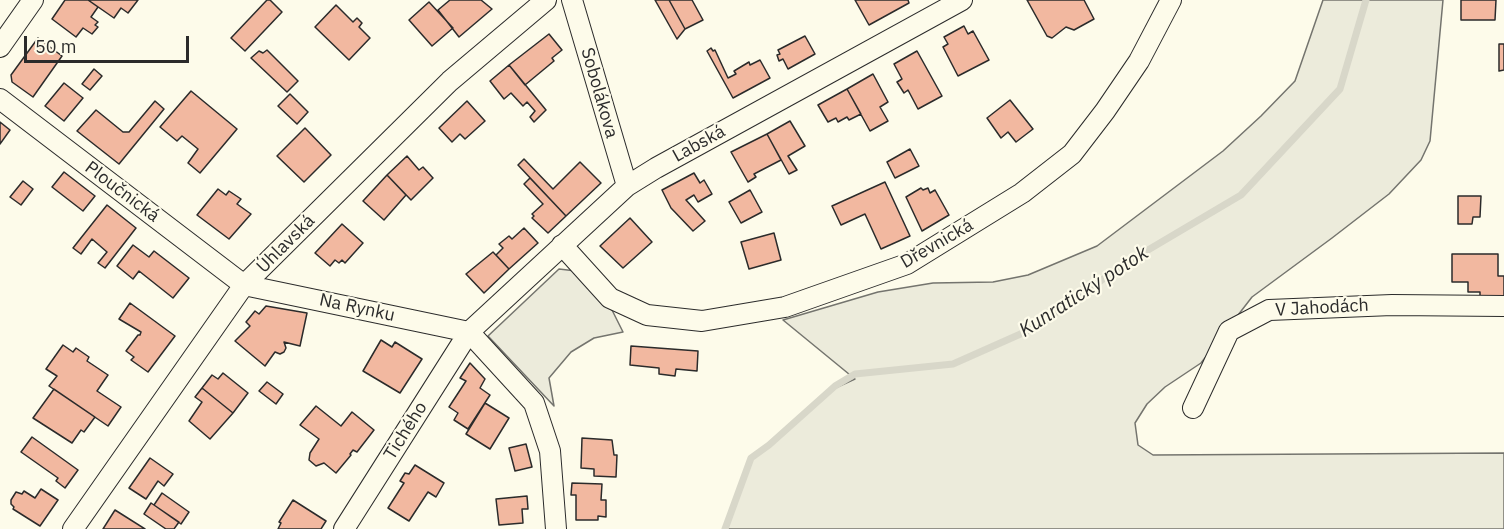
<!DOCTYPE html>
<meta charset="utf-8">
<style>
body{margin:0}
#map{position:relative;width:1504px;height:529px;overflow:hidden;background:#fdfbea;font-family:"IBM Plex Sans",sans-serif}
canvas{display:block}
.scale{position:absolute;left:24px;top:36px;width:165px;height:27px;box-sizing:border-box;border:3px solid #2b2b2b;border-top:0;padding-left:8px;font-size:18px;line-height:21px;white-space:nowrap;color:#2b2b2b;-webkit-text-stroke:4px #fdfbea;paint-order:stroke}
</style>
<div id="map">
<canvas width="1504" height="529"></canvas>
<div class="scale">50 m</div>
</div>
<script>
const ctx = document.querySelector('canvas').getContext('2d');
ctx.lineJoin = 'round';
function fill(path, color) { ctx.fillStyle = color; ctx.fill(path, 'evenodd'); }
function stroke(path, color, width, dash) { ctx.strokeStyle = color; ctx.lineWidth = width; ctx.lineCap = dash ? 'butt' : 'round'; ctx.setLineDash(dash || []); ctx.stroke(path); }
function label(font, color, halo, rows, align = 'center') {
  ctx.font = font + ' "IBM Plex Sans",sans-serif'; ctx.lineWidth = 4.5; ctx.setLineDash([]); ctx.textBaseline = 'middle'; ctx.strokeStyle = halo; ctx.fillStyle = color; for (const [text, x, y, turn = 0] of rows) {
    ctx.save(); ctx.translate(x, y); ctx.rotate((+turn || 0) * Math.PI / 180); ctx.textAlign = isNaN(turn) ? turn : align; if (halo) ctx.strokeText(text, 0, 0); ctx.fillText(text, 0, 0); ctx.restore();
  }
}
const green = new Path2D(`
 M1323,0H1443L1430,141L1421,160L1389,194L1332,238L1252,297L1201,363L1165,387L1147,404L1135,423L1138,445L1153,455L1504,453V529H724L751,458L831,390L855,379L783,320L878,292L933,283L993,282L1028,275L1097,246L1223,151L1261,116L1295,81Z
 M559,269L576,271L611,308L623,332L594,338L571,352L549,378L554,406L488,336Z`);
const stream = new Path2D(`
 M725,529L751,458L769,445L835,386L855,374L953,364L1034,328L1126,263L1241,195L1340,89L1366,0`);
const building = new Path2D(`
 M65,0H88L98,7L91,17L98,22L95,25L98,27L92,34L83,28L76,37L52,19Z
 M88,0H138L128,13L121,8L114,18Z
 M267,0H270L282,12L245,51L231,38Z
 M450,0H481L492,9L459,37L438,10Z
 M655,0H669L685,29L677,39Z
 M669,0H692L703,20L685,29Z
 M855,0H908L909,3L869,25Z
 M1027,0H1084L1094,19L1074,30L1066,27L1052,38L1047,36Z
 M1461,0H1496L1495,20H1461Z
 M429,2L453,28L432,46L409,20Z
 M336,5L353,22L357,18L362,23L359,27L370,38L349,60L315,27Z
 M964,26L968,34L973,31L989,60L958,76L943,47L948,44L944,37Z
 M549,34L562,50L552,58L554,61L525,85L509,65Z
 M805,36L815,54L788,69L783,59L779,61L777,55L780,54L778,50Z
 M38,38L62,56L33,97L12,82L11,75Z
 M1499,44H1504V70L1499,71Z
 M711,48L713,51L715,50L728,78L736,74L734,71L749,62L750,65L760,60L770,78L733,98L707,51Z
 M267,50L298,81L287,92L251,58L259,51L263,53Z
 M917,51L942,96L918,109L908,90L904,93L897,82L902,79L894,64Z
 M509,65L546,110L534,122L530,117L535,111L527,102L523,106L511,93L504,99L490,81Z
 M94,69L102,76L90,90L82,84Z
 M873,74L888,102L880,107L888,121L870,131L847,89Z
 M64,83L83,98L64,121L45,106Z
 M847,89L861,114L849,120L847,117L838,122L836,118L828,122L818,105Z
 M191,91L237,129L200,173L188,163L198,149L182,136L177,141L160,127Z
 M290,94L308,112L297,124L278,106Z
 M1010,100L1033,129L1016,142L1008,132L1001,138L987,118Z
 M155,101L164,109L119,164L77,131L96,110L123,132H129Z
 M467,101L485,121L465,139L460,134L452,142L439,128Z
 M790,121L805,146L788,156L797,170L789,174L767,134Z
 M0,122L10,130L0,144Z
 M305,128L331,155L304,182L277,156Z
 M767,134L781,160L754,174L756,177L748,182L731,152Z
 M910,149L919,166L895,178L887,162Z
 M407,156L419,170L423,167L433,178L411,200L387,175Z
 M524,159L553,189L580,162L601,183L566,216L518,165Z
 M64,172L95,196L83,211L52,187Z
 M694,173L700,183L704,180L712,194L698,202L694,195L686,200L705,221L693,231L671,208L662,190Z
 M387,175L406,195L384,220L363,201Z
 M530,178L566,216L548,233L532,218L534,216L532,214L543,204L524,184Z
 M23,181L33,189L21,205L10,197Z
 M885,182L910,236L881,249L865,214L841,225L832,206Z
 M921,188L923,190L928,188L930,193L935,190L949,215L922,231L906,197Z
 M218,189L226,195L229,191L241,199L237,204L251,214L229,239L197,215Z
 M750,190L762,212L741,223L729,202Z
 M1458,196H1481L1480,217H1473L1472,224H1458Z
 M107,205L136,228L105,268L98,263L107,252L92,239L81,254L73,248Z
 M630,218L652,242L623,268L600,246Z
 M342,224L363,243L345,263L342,260L339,263L335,260L330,266L315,253Z
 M524,228L538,243L509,269L496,255L503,248L499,244L509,236L512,239Z
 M774,233L781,260L749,269L741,242Z
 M133,245L149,257L154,251L189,278L173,298L139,271L133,279L117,266Z
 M493,252L509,269L484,293L466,274Z
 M1452,254H1498V276H1504V298H1480V292H1468V282H1452Z
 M130,303L175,336L148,372L131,360L134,357L126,351L138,335H140L141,332L119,319Z
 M266,306L307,313L300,346L284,342L286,348L284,352L280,354L275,352L265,366L235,341L250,326L246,322L255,311L259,314Z
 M381,340L392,347L395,342L422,359L400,393L363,371Z
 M63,345L73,352L76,348L89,357L87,361L108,375L97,391L121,407L108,426L49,386L57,376L46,369Z
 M631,346L698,351L697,371L676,369L675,376L659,374V368L630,365Z
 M470,363L485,379L480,388L490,395L468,429L454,420L458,413L449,407L466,381L460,378Z
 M223,373L248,393L233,413L202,388L212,375L218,379Z
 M267,382L283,394L276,404L259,391Z
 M202,388L233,413L210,439L189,421L202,402L195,397Z
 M54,389L95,417L84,432L81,430L72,443L33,418Z
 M485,403L509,418L490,449L466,434Z
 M316,406L341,426L352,412L374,430L357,452L353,450L350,454L351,455L336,473L324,463L316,466L309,460L310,453L319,439L300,425Z
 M32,437L78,470L65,488L56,481L58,478L21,452Z
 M582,438L612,440L614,455H617L616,477L594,476V469L581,468Z
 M526,444L532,467L515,471L509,448Z
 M150,458L173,474L164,486L158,481L146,499L129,488Z
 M415,465L444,483L436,497L428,492L409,521L388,508L404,483L400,481L405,473L409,474Z
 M572,483L602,484L601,500H606V517L598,516V520H576V495H571Z
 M41,489L58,500L40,526L13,509L14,507L11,504V500L16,492L22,494L24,491L35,498Z
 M162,493L189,512L181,524L154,505Z
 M527,496L528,509H522L523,523L499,525L496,499Z
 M293,500L326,521L321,529H278L281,523L279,522Z
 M151,503L179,522L174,529H166L144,514Z
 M115,510L145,529H103Z`);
const street = new Path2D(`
 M572,0L627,186
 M0,47L33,0
 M0,99L244,285L469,332
 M562,245L610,298L647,315L702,321L785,307L907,264L1022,193L1072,154L1105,111L1139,61L1171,0
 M469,332L534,403L550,451L556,529
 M1193,408L1229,331L1269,310L1392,305L1504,306
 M73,529L244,285L450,81L546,0
 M344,529L469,332L627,186L656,168L962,0`);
const streetNames = [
 ["Sobolákova",599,93,74],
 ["Labská",699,144,-29],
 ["Ploučnická",122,192,37],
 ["Úhlavská",286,244,-45],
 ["Dřevnická",937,244,-30],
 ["Na Rynku",357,308,12],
 ["V Jahodách",1322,308,-3],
 ["Tichého",406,431,-58]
];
const waterNames = [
 ["Kunratický potok",1084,292,-33]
];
fill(green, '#ecebdb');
stroke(green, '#74746e', 1.5);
stroke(stream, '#d8d7c9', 7);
fill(building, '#f2b8a0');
stroke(building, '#2b2b2b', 1.5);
stroke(street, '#2b2b2b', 22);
stroke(street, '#fdfbea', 20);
label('18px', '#2b2b2b', '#fdfbea', streetNames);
label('italic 20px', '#2b2b2b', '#fdfbea', waterNames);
</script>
